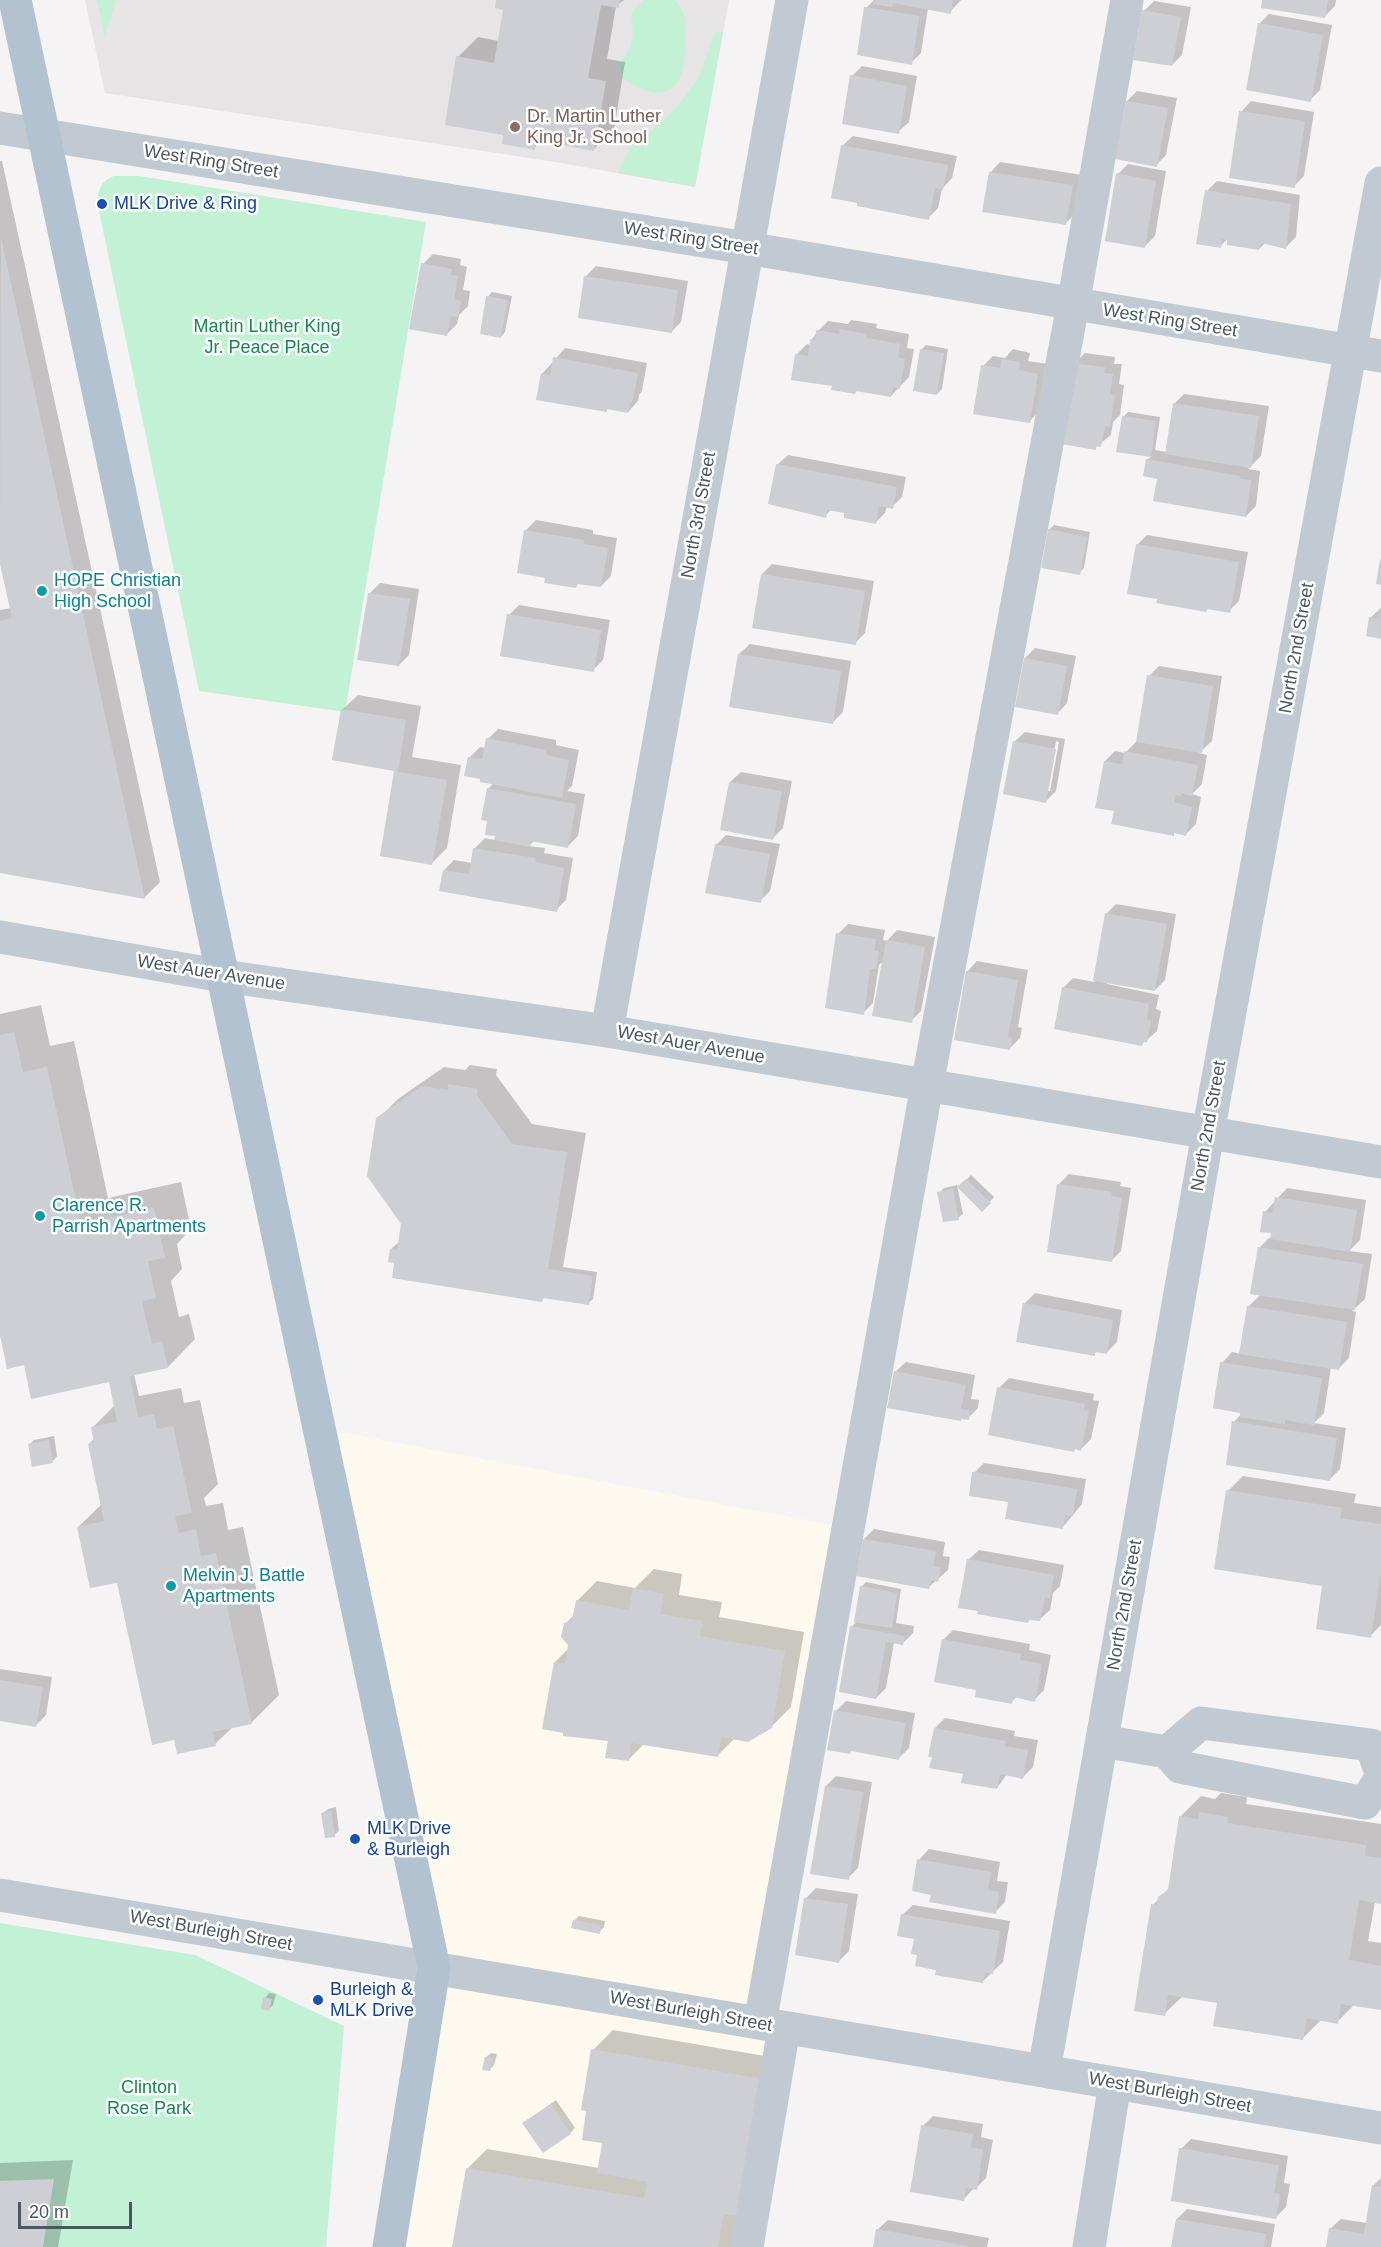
<!DOCTYPE html>
<style>
body{margin:0}
#map{position:relative;width:1381px;height:2247px;overflow:hidden;background:#f5f3f3;font-family:Arial,sans-serif}
canvas{display:block}
.scale{position:absolute;left:18px;top:2202px;width:114px;height:27px;box-sizing:border-box;border:3px solid #4a5661;border-top:0;padding-left:8px;font-size:18px;line-height:21px;white-space:nowrap;color:#4a5661;-webkit-text-stroke:4px #fff;paint-order:stroke}
</style>
<div id="map">
<canvas width="1381" height="2247"></canvas>
<div class="scale">20 m</div>
</div>
<script>
const ctx = document.querySelector('canvas').getContext('2d');
ctx.lineJoin = 'round';
function fill(path, color) { ctx.fillStyle = color; ctx.fill(path, 'evenodd'); }
function stroke(path, color, width, dash) { ctx.strokeStyle = color; ctx.lineWidth = width; ctx.lineCap = dash ? 'butt' : 'round'; ctx.setLineDash(dash || []); ctx.stroke(path); }
function label(font, color, halo, rows, align = 'center') {
  ctx.font = font + ' Arial,sans-serif'; ctx.lineWidth = 5; ctx.setLineDash([]); ctx.textBaseline = 'middle'; ctx.strokeStyle = halo; ctx.fillStyle = color; for (const [text, x, y, turn = 0] of rows) {
    ctx.save(); ctx.translate(x, y); ctx.rotate((+turn || 0) * Math.PI / 180); ctx.textAlign = isNaN(turn) ? turn : align; if (halo) ctx.strokeText(text, 0, 0); ctx.fillText(text, 0, 0); ctx.restore();
  }
}
const commercial = new Path2D(`
 M319,1428L848,1528L760,2023L784,2028L751,2247H389L434,1968Z`);
const education = new Path2D(`
 M85,0H729L695,187L555,162L105,93Z`);
const green = new Path2D(`
 M97,0H116L105,36Z
 M644,0H675C689,18 686,27 685,49C683,98 659,104 621,77L620,64L630,48L633,33L631,18L633,10Z
 M715,32H723L695,187L618,173L631,146L659,124L681,102L699,77Z
 M114,176H139L426,222L345,712L199,691L97,201C99,188 101,181 114,176Z
 M0,1923L195,1955L344,2026L326,2247H0Z`);
const shadow = new Path2D(`
 M498,0H624L616,6L607,59L625,62L614,129L594,149L542,140L534,148L505,134L458,57L478,37L499,41L504,8Z
 M874,0H961L950,12L928,8L921,53L911,63L866,8Z
 M1263,0H1336L1335,6L1325,16Z
 M1154,1L1191,7L1182,55L1172,65L1144,11Z
 M1269,14L1332,25L1320,90L1310,100L1259,24Z
 M862,66L917,76L909,122L898,132L852,76Z
 M1137,91L1177,98L1166,155L1156,165L1127,101Z
 M1251,101L1314,112L1304,176L1294,186L1241,112Z
 M853,136L957,156L952,178L942,189L938,208L928,218L859,202L842,146Z
 M0,161H2L160,882L145,897L0,872V610L11,608L0,557Z
 M1000,162L1082,175L1076,213L1066,223L990,173Z
 M1128,164L1166,171L1155,236L1145,246L1118,174Z
 M1217,181L1300,195L1296,237L1286,247L1265,243L1259,249L1230,237L1220,246L1207,191Z
 M433,254L461,259L460,265L467,267L463,290L470,291L468,306L459,315L457,324L447,334L423,264Z
 M596,266L688,281L681,322L671,332L579,317L586,276Z
 M492,292L512,296L505,332L501,337L488,297Z
 M851,320L877,324L876,328L909,334L907,348L914,349L909,377L891,396L858,390L855,393L834,385L797,354L807,344L811,345L812,339L818,331L828,321L848,324Z
 M926,345L948,349L942,389L937,394L921,350Z
 M565,348L647,363L642,391L639,395L638,401L628,412L609,408L606,411L542,374Z
 M1013,349L1030,353L1028,361L1048,364L1039,411L1029,422L983,366L993,356L1005,358Z
 M1085,353L1115,357L1114,364H1122L1119,384L1124,385L1120,415L1113,422L1111,435L1095,448L1075,363Z
 M1184,394L1269,406L1261,456L1248,469L1260,471L1256,506L1246,516L1159,478L1147,460L1152,456L1118,451L1123,417L1128,412L1160,417L1155,450L1166,452L1174,404Z
 M788,455L906,477L902,497L892,507L887,506L885,513L875,523L846,512L832,509L825,516L777,465Z
 M536,520L593,530V534L617,538L611,576L601,586L580,582L575,587L547,577L525,531Z
 M1054,525L1090,532L1084,568L1079,573L1049,530Z
 M1147,535L1248,552L1239,601L1229,611L1209,608L1206,611L1158,598L1137,545Z
 M772,564L874,581L865,633L855,643L762,574Z
 M380,583L419,589L409,655L399,665L370,593Z
 M519,605L610,620L603,660L593,670L509,615Z
 M1381,608V637L1367,635L1370,618Z
 M750,644L851,661L843,712L832,723L739,654Z
 M1035,648L1076,656L1067,703L1057,714L1025,658Z
 M1159,666L1222,676L1212,741L1199,753L1207,755L1202,784L1192,794L1201,797L1196,824L1186,834L1175,832L1173,834L1115,809L1105,761L1115,751L1125,753L1136,742H1138L1149,676Z
 M358,695L421,706L412,757L461,765L447,848L432,863L396,769L342,710Z
 M498,729L556,740V745L579,750L572,786L567,791L585,794L578,836L568,846L534,841L529,846L545,848L544,853L573,858L566,900L556,910L444,870L454,860L472,863L475,848L485,838L495,840L497,835L489,820L488,789L494,783L469,758L480,747L486,748L488,739Z
 M1025,732L1065,739L1056,791L1046,801L1014,742ZM1056,741L1059,742L1050,791H1047Z
 M741,772L792,781L783,828L773,838L730,782Z
 M726,835L780,844L770,891L760,901L716,845Z
 M1116,904L1176,914L1165,980L1155,990L1107,982V984L1159,995L1156,1009L1161,1011L1157,1031L1142,1044L1063,988L1073,978L1095,982L1106,914Z
 M848,924L885,930L883,940L887,941L897,930L935,937L921,1011L911,1021L884,960L879,965L873,1003L863,1013L838,934Z
 M977,961L1028,970L1018,1027L1022,1028L1020,1038L1010,1048L967,972Z
 M41,1005L50,1046L74,1041L108,1198L181,1182L191,1229L177,1244L182,1269L171,1281L179,1317L189,1314L195,1339L168,1367L134,1374L139,1396L181,1388L184,1403L200,1400L218,1484L204,1498L206,1506L223,1503L228,1530L243,1527L279,1695L252,1722L234,1726L215,1744L175,1738L119,1581L78,1527L102,1504L89,1444L95,1438L93,1427L115,1405L114,1378L25,1363L0,1328V1014Z
 M470,1065L497,1069L496,1075L532,1124L586,1133L563,1267L597,1272L593,1299L588,1303L545,1297L541,1301L396,1262L391,1249L400,1241L403,1223L378,1119L398,1099L444,1067L465,1070Z
 M1069,1174L1121,1182L1120,1186L1131,1188L1121,1251L1111,1261L1059,1184Z
 M971,1175L994,1197L982,1210L959,1187Z
 M957,1185L963,1214L958,1218L939,1193L944,1188Z
 M1287,1188L1366,1200L1360,1240L1349,1251L1372,1254L1365,1299L1352,1311L1356,1312L1349,1358L1339,1368L1331,1367L1324,1413L1314,1423L1346,1428L1340,1469L1329,1480L1234,1422L1243,1412L1222,1363L1232,1352L1241,1354L1248,1307L1261,1294L1259,1248L1269,1238H1271L1272,1232L1265,1212Z
 M1035,1293L1122,1310L1117,1342L1107,1352L1097,1351L1094,1354L1018,1341L1025,1303Z
 M906,1362L975,1375L971,1399L979,1400L978,1408L968,1418H963L960,1420L895,1372Z
 M1009,1378L1094,1394L1093,1400L1099,1401L1091,1439L1081,1449L999,1388Z
 M54,1436L57,1456L53,1461L29,1445L34,1440Z
 M984,1463L1086,1479L1082,1504L1063,1527L1010,1501L974,1473Z
 M1243,1476L1356,1494L1354,1503L1381,1507V1625L1370,1636L1324,1585L1228,1491Z
 M874,1529L945,1542L943,1556L950,1557L948,1570L929,1587L864,1539Z
 M979,1550L1064,1565L1060,1586L1053,1593L1050,1610L1039,1620L1031,1618L1027,1622L968,1560Z
 M654,1569L682,1574L679,1595L722,1602L719,1617L804,1632L791,1707L771,1727L735,1738L717,1756L644,1744L628,1760L610,1740L555,1662L569,1648L565,1624L575,1614L577,1601L597,1581L635,1588Z
 M866,1582L901,1589L896,1623L914,1626L913,1633L903,1643L894,1642L886,1688L876,1698L852,1627L855,1623L861,1587Z
 M953,1630L1030,1644L1029,1650L1051,1655L1044,1690L1034,1700L1016,1697L1011,1702L978,1689L943,1640Z
 M0,1669L52,1677L46,1715L36,1725L0,1720Z
 M846,1701L915,1713L909,1748L899,1758L852,1750L849,1753L836,1711Z
 M945,1718L1015,1731L1014,1736L1038,1740L1033,1767L1023,1777L1007,1774L997,1788L964,1773L935,1728Z
 M836,1776L872,1782L858,1868L848,1878L826,1786Z
 M1221,1793L1247,1797L1246,1804L1381,1824V1903L1375,1902L1368,1941L1381,1943V2009L1355,2004L1337,2022L1322,2019L1302,2039L1219,2001L1183,1996L1164,2014L1153,1905L1169,1888L1181,1816L1201,1796L1215,1799Z
 M336,1807L339,1831L334,1835L323,1813L328,1809Z
 M929,1849L1000,1862L997,1881L1008,1882L1005,1902L995,1912L933,1894L919,1860Z
 M816,1888L858,1894L849,1951L839,1961L806,1898Z
 M913,1905L1010,1921L1003,1962L983,1981L938,1968L915,1937L902,1915Z
 M579,1916L605,1921L604,1927L599,1932L574,1921Z
 M269,1993L276,1994L273,2005L268,2010L265,1998Z
 M613,2030L782,2059L734,2247H454L467,2169L487,2149L599,2168L604,2142L593,2050Z
 M491,2053L497,2054L494,2065L490,2069L486,2057Z
 M556,2100L575,2128L570,2133L524,2123Z
 M933,2116L983,2124L981,2137L993,2140L986,2178L976,2188H974L963,2200L923,2126Z
 M1191,2139L1288,2156L1284,2183L1290,2184L1286,2207L1276,2217L1181,2149Z
 M73,2160L58,2247H0V2163Z
 M1381,2178V2247H1337L1330,2229L1341,2219L1367,2223L1373,2186Z
 M1187,2209L1275,2224L1271,2247H1173L1177,2219Z
 M888,2220L989,2238L987,2247H874L877,2230Z`);
const building = new Path2D(`
 M496,0H620L619,8L601,5L588,78L606,81L594,151L536,140L535,150L502,144L503,135L445,125L456,56L494,63L503,10L495,8Z
 M873,0H953L951,14L893,3L892,7L873,4Z
 M1262,0H1328L1325,18L1261,8Z
 M864,7L919,16L912,65L857,55Z
 M1142,10L1181,17L1172,66L1133,60Z
 M1258,23L1323,35L1311,102L1246,90Z
 M850,75L907,86L899,134L842,124Z
 M1126,101L1168,108L1157,167L1115,159Z
 M1239,111L1305,121L1295,188L1229,178Z
 M841,145L948,165L943,190L935,188L929,220L857,206V203L831,198Z
 M989,172L1073,185L1066,225L982,212Z
 M1116,173L1156,181L1145,248L1105,241Z
 M1205,190L1291,204L1286,249L1261,243L1259,250L1227,245V240L1222,239L1221,248L1196,244Z
 M1,237L145,899L0,873V621L12,618L0,564Z
 M421,263L452,269L451,275L458,276L454,299L461,301L458,317L451,316L447,336L409,329Z
 M584,276L678,290L672,333L578,318Z
 M486,296L508,300L501,338L480,334Z
 M840,329L867,334V338L900,344L898,358L905,359L900,389L893,387L891,397L856,391L855,394L831,390L832,386L791,380L795,354L808,356L810,339L815,340L816,330L839,334Z
 M920,349L944,353L937,395L913,391Z
 M553,357L638,373L632,403H630L628,413L607,409V412L536,400L541,373L550,375Z
 M1002,359L1020,362L1019,370L1038,374L1030,423L973,414L981,365L1000,368Z
 M1073,363L1105,367L1104,373L1113,374L1110,394L1115,395L1110,427L1105,426L1101,447L1096,446V450L1061,444Z
 M1173,403L1259,416L1251,468L1165,454Z
 M1122,416L1156,421L1151,457L1116,452Z
 M1146,459L1240,476V479L1251,480L1246,517L1153,501L1157,479L1143,476Z
 M776,464L897,487L893,509L879,506L876,524L844,518V513L827,510L826,518L768,504Z
 M1048,529L1087,537L1080,575L1041,568Z
 M524,530L584,540V544L608,548L601,587L577,584L576,588L544,583L545,578L517,573Z
 M1136,544L1239,562L1230,613L1207,609L1206,612L1156,603L1157,599L1127,594Z
 M1380,559H1381V585L1376,584Z
 M761,574L865,591L856,645L752,628Z
 M368,593L410,599L399,666L357,660Z
 M1380,606L1381,639L1366,636L1369,617L1378,619Z
 M507,614L601,630L594,672L500,656Z
 M738,654L841,671L833,724L729,707Z
 M1024,658L1067,666L1058,715L1015,707Z
 M1147,675L1213,686L1202,753L1136,742Z
 M341,709L406,720L398,772L447,780L432,865L380,856L394,771L332,760Z
 M486,738L547,750L546,755L569,760L562,798L480,782V779L464,776L468,757L482,759Z
 M1013,741L1056,749L1046,803L1003,794Z
 M1124,751L1198,765L1192,796L1181,793V796L1176,795L1174,802L1192,807L1186,836L1174,833V836L1111,824L1114,811L1095,808L1104,761L1122,764Z
 M729,782L782,791L773,840L720,830Z
 M487,788L576,804L568,848L531,841L530,847L494,840L495,836L485,835L487,821L481,820Z
 M715,844L770,854L761,903L705,893Z
 M473,848L536,858L535,862L564,868L557,912L439,891L443,870L469,874Z
 M1105,913L1167,924L1155,991L1093,981Z
 M836,933L876,939L874,950L879,951L876,969H870L864,1015L825,1008Z
 M886,940L925,947L912,1023L872,1016Z
 M966,971L1018,980L1008,1037L1012,1038L1010,1050L954,1040Z
 M1062,987L1149,1004L1147,1019L1151,1021L1147,1042H1143L1142,1046L1054,1029Z
 M14,1032L23,1072L47,1067L81,1224L154,1208L165,1258L148,1261L156,1298L142,1301L152,1344L162,1341L168,1368L130,1376L138,1417L154,1414L157,1429L173,1426L192,1513L175,1516L179,1533L196,1529L201,1556L216,1553L252,1724L213,1732L216,1746L177,1754L174,1740L152,1745L117,1583L90,1588L77,1527L104,1521L88,1444L94,1442L91,1427L117,1422L109,1382L31,1399L24,1365L7,1369L0,1335V1035Z
 M448,1084L478,1089L477,1095L512,1144L567,1152L548,1269L593,1276L589,1305L543,1298L542,1302L392,1278L394,1263L388,1262L390,1249L397,1250L401,1224L367,1176L376,1118L422,1086L448,1090Z
 M966,1179L991,1203L982,1212L957,1187Z
 M1057,1184L1112,1192L1111,1196L1122,1198L1112,1262L1047,1252Z
 M953,1189L959,1220L943,1222L937,1192Z
 M1275,1197L1357,1210L1350,1252L1270,1239L1271,1233L1260,1232L1263,1211L1272,1213Z
 M1258,1247L1363,1264L1355,1310L1250,1294Z
 M1023,1303L1113,1320L1107,1354L1095,1352V1356L1016,1342Z
 M1247,1306L1347,1322L1339,1370L1239,1354Z
 M1220,1362L1322,1378L1314,1425L1285,1420V1424L1240,1417V1413L1213,1408Z
 M894,1371L966,1385L961,1409L970,1410L969,1420L961,1419V1421L887,1408Z
 M997,1387L1085,1404L1084,1410L1089,1411L1081,1451L1075,1449L1074,1452L988,1435Z
 M1232,1421L1337,1438L1330,1481L1226,1465Z
 M49,1440L53,1463L32,1467L28,1444Z
 M972,1472L1077,1489L1073,1516L1065,1515L1063,1529L1005,1519L1008,1502L969,1496Z
 M1226,1490L1342,1508L1340,1518L1381,1524V1572L1371,1638L1316,1629L1322,1586L1214,1569Z
 M863,1539L936,1551L933,1566L941,1567L938,1582L931,1580L929,1589L856,1576Z
 M967,1559L1054,1575L1050,1598L1045,1597L1040,1621L1029,1620L1028,1623L977,1614L978,1611L958,1608Z
 M860,1586L897,1593L892,1628L854,1622Z
 M633,1588L664,1594L660,1614L703,1621L700,1636L785,1651L772,1728L748,1742L721,1737L718,1757L631,1743L629,1761L605,1758L608,1741L563,1736V1733L542,1729L554,1662L565,1663L568,1645L561,1637L564,1623L572,1621L576,1600L629,1610Z
 M850,1626L905,1636L903,1645L886,1642L876,1699L839,1692Z
 M942,1639L1021,1654L1020,1660L1042,1664L1035,1702L1013,1697L1012,1704L975,1697L976,1690L934,1682Z
 M0,1680L43,1687L36,1727L0,1721Z
 M834,1710L906,1723L899,1760L851,1751L850,1754L827,1750Z
 M934,1728L1006,1741L1004,1746L1028,1750L1023,1779L1000,1774L997,1789L961,1783L963,1774L929,1768L932,1757H928Z
 M825,1786L863,1792L849,1880L810,1874Z
 M331,1811L335,1837L325,1838L321,1813Z
 M1199,1812L1228,1817L1227,1823L1366,1845L1365,1856L1381,1858V1904L1359,1900L1349,1960L1381,1966V2010L1341,2004L1338,2024L1307,2018L1303,2040L1213,2026L1217,2003L1168,1995L1165,2016L1134,2011L1151,1904L1157,1905L1158,1897L1168,1890L1179,1816L1198,1819Z
 M917,1859L991,1872L988,1890L999,1892L996,1914L929,1902L931,1895L912,1891Z
 M804,1898L848,1904L839,1963L795,1955Z
 M901,1914L1000,1931L993,1974L985,1973L983,1983L935,1975L936,1970L915,1966L917,1955L911,1954L914,1939L897,1936Z
 M573,1920L601,1925L600,1934L571,1928Z
 M263,1997L272,1999L269,2011L261,2009Z
 M591,2049L763,2079L740,2216L724,2214L718,2247H452L466,2168L644,2198L647,2182L597,2173L602,2143L582,2140L586,2111L581,2110Z
 M485,2057L493,2058L490,2071L482,2070Z
 M551,2104L571,2134L543,2153L522,2123Z
 M921,2125L973,2134L971,2147L983,2150L977,2190L966,2188L964,2201L910,2192Z
 M1179,2148L1279,2165L1274,2193L1280,2194L1276,2219L1171,2201Z
 M54,2179L43,2247H0V2181Z
 M1372,2185L1381,2187V2247H1326L1329,2228L1364,2234Z
 M1176,2219L1266,2234L1264,2247H1171Z
 M876,2229L968,2246V2247H873Z`);
const minor = new Path2D(`
 M0,128L747,248L1381,356
 M0,937L223,976L607,1031L1381,1162
 M607,1031L792,0
 M1102,1741L1167,1752L1180,1767L1365,1803L1381,1778
 M1167,1752L1201,1723L1371,1745L1381,1773
 M0,1895L1381,2128
 M760,2023L927,1085L1073,305L1127,0
 M1044,2071L1208,1133L1381,183
 M747,2247L784,2028
 M1089,2247L1115,2083`);
const major = new Path2D(`
 M15,0L434,1968L389,2247`);
const markers = [
 [515,127,6,"#8d6e63"],
 [102,204,6,"#1a4fb4"],
 [42,591,6,"#0f9aa8"],
 [40,1216,6,"#0f9aa8"],
 [171,1586,6,"#0f9aa8"],
 [355,1839,6,"#1a4fb4"],
 [318,2000,6,"#1a4fb4"]
];
const educationNames = [
 ["Dr. Martin Luther",527,117],
 ["King Jr. School",527,138]
];
const streetNames = [
 ["West Ring Street",211,162,9],
 ["West Ring Street",691,239,9],
 ["West Ring Street",1170,321,9],
 ["North 3rd Street",699,515,-80],
 ["North 2nd Street",1297,648,-80],
 ["West Auer Avenue",211,973,9],
 ["West Auer Avenue",691,1045,10],
 ["North 2nd Street",1209,1126,-80],
 ["North 2nd Street",1125,1605,-80],
 ["West Burleigh Street",211,1931,10],
 ["West Burleigh Street",691,2012,10],
 ["West Burleigh Street",1170,2093,10]
];
const transitNames = [
 ["MLK Drive & Ring",114,204],
 ["MLK Drive",367,1829],
 ["& Burleigh",367,1850],
 ["Burleigh &",330,1990],
 ["MLK Drive",330,2011]
];
const parkNames = [
 ["Martin Luther King",267,327],
 ["Jr. Peace Place",267,348],
 ["Clinton",149,2088],
 ["Rose Park",149,2109]
];
const cultureNames = [
 ["HOPE Christian",54,581],
 ["High School",54,602],
 ["Clarence R.",52,1206],
 ["Parrish Apartments",52,1227],
 ["Melvin J. Battle",183,1576],
 ["Apartments",183,1597]
];
fill(commercial, '#fdf9ef');
fill(education, '#e6e4e5');
fill(green, '#c3f1d5');
fill(shadow, '#0003');
fill(building, '#cdcfd5');
stroke(minor, '#c1cad2', 33);
stroke(major, '#b3c2d1', 33);
for (const [x, y, r, color] of markers) { const dot = new Path2D(); dot.arc(x, y, r, 0, 2 * Math.PI); ctx.fillStyle = color; ctx.fill(dot); stroke(dot, '#fff', 2); }
label('18px', '#785e54', '#fff', educationNames, 'left');
label('18px', '#4a5661', '#fff', streetNames);
label('18px', '#164399', '#fff', transitNames, 'left');
label('18px', '#17864f', '#fff', parkNames);
label('18px', '#0d838f', '#fff', cultureNames, 'left');
</script>
